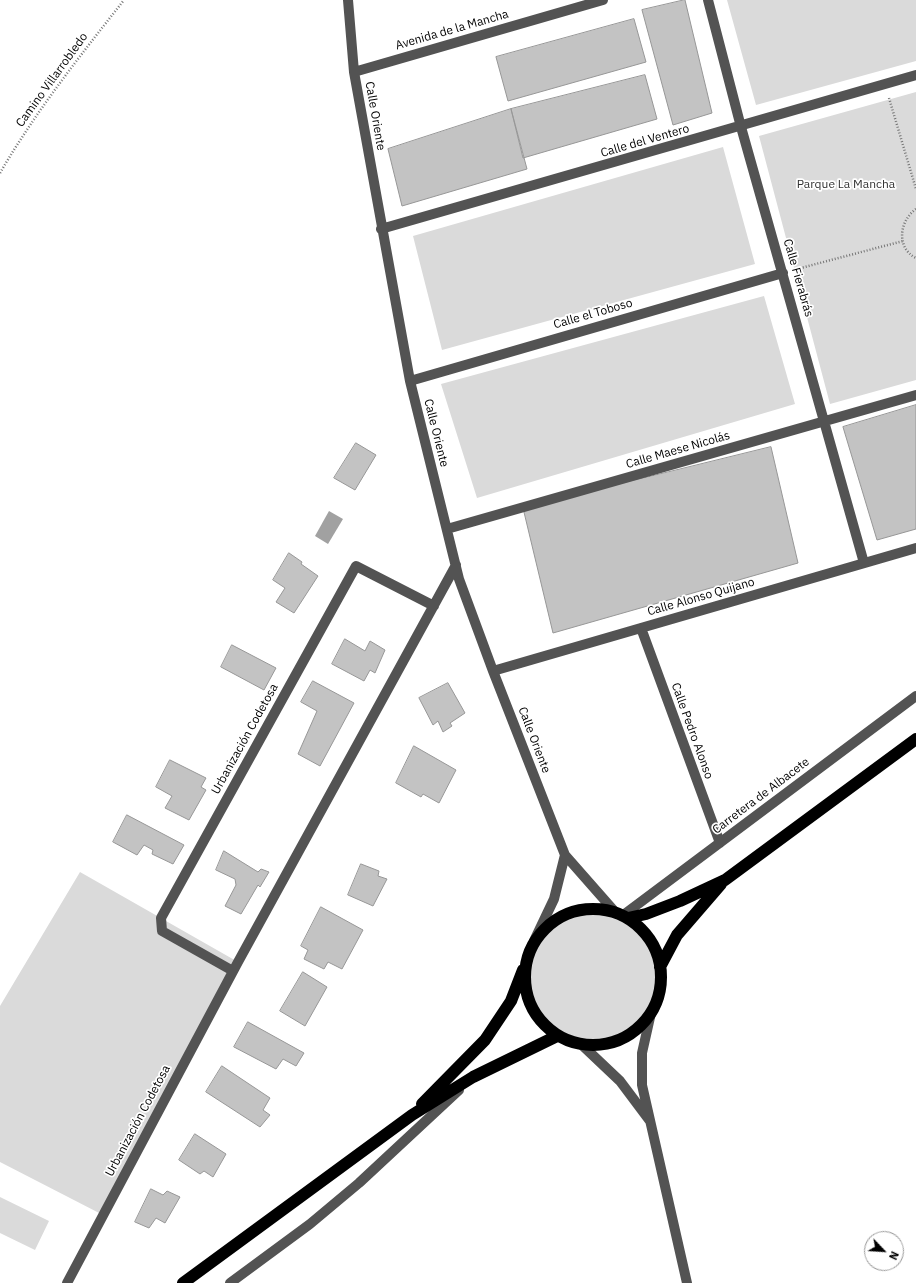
<!DOCTYPE html>
<meta charset="utf-8">
<style>
body{margin:0}
#map{position:relative;width:916px;height:1283px;overflow:hidden;background:#fff;font-family:"IBM Plex Sans",sans-serif}
canvas{display:block}
.north{position:absolute;left:864px;top:1231px;width:40px;height:40px;box-sizing:border-box;background:#fff;border:1px solid #999;border-radius:50%;rotate:115deg;font-size:11px;font-weight:700;line-height:16px;text-align:center;color:#000}
.north::after{content:'';display:block;margin:auto;width:14px;height:18px;background:#000;clip-path:polygon(50% 0,100% 100%,50% 72%,0 100%)}
</style>
<div id="map">
<canvas width="916" height="1283"></canvas>
<div class="north">N</div>
</div>
<script>
const ctx = document.querySelector('canvas').getContext('2d');
ctx.lineJoin = 'round';
function fill(path, color) { ctx.fillStyle = color; ctx.fill(path, 'evenodd'); }
function stroke(path, color, width, dash) { ctx.strokeStyle = color; ctx.lineWidth = width; ctx.lineCap = dash ? 'butt' : 'round'; ctx.setLineDash(dash || []); ctx.stroke(path); }
function label(font, color, halo, rows, align = 'center') {
  ctx.font = font + ' "IBM Plex Sans",sans-serif'; ctx.lineWidth = 3.5; ctx.setLineDash([]); ctx.textBaseline = 'middle'; ctx.strokeStyle = halo; ctx.fillStyle = color; for (const [text, x, y, turn = 0] of rows) {
    ctx.save(); ctx.translate(x, y); ctx.rotate((+turn || 0) * Math.PI / 180); ctx.textAlign = isNaN(turn) ? turn : align; if (halo) ctx.strokeText(text, 0, 0); ctx.fillText(text, 0, 0); ctx.restore();
  }
}
const green = new Path2D(`
 M727,0H916V61L756,105Z
 M916,92V380L830,404L759,136Z
 M723,147L755,264L442,350L413,236Z
 M764,296L795,404L477,498L441,384Z
 M80,872L238,962L103,1215L0,1162V1006Z
 M525 977a68 68 0 1 1 136 0a68 68 0 1 1-136 0Z
 M0,1197L49,1221L35,1250L0,1233Z`);
const water = new Path2D(`
 M329,511L343,519L328,544L315,536Z`);
const building = new Path2D(`
 M685,0L712,113L673,125L642,10Z
 M634,19L646,62L508,101L496,57Z
 M645,75L657,119L523,158L511,109Z
 M511,109L527,169L402,206L388,149Z
 M916,405V529L877,540L843,427Z
 M356,443L376,455L355,490L334,478Z
 M771,447L798,563L553,633L523,508Z
 M289,553L302,562L301,564L318,576L294,613L276,602L285,588L273,580Z
 M345,639L365,651L370,641L385,650L375,673L370,670L364,681L332,664Z
 M232,645L276,668L264,690L221,667Z
 M313,681L354,703L320,766L298,754L317,711L301,702Z
 M448,683L465,713L450,723L452,726L443,732L438,721L433,725L419,698Z
 M414,746L456,770L439,803L423,794L421,797L396,783Z
 M170,760L206,778L201,787L206,790L189,820L165,808L172,796L156,787Z
 M127,815L184,845L173,864L152,854L153,850L144,845L137,855L113,842Z
 M224,851L258,872L261,869L269,872L260,887L258,885L241,914L225,906L236,885L235,879L216,870Z
 M361,864L379,871L378,876L387,879L373,906L348,895Z
 M321,907L363,930L342,969L328,962L324,969L304,959L308,950L301,946Z
 M303,972L327,987L305,1026L280,1011Z
 M248,1022L304,1053L296,1066L283,1059L276,1069L234,1047Z
 M222,1066L270,1098L263,1110L270,1115L260,1127L206,1092Z
 M195,1134L226,1154L213,1177L204,1171L200,1174L179,1160Z
 M151,1189L163,1195L167,1191L180,1197L165,1223L156,1218L149,1228L135,1222Z`);
const path = new Path2D(`
 M889,98L916,189
 M0,173C36,111 80,56 124,0
 M916,209C899,221 896,248 916,258
 M797,269L903,241`);
const minor = new Path2D(`
 M348,0L354,72L410,381L459,579L493,671L565,855L616,913
 M708,0L741,127L864,563
 M354,72L603,0
 M381,229L916,75
 M410,381L783,273
 M447,529L916,395
 M641,628L720,843
 M493,671L916,548
 M622,916L916,696
 M534,941L554,899L565,855
 M233,971L162,931L161,918L356,566L434,606
 M651,1013L642,1053V1085L687,1283
 M582,1045L620,1081L650,1121
 M67,1283L238,962L456,565
 M230,1283L310,1224L359,1183L459,1090`);
const highway = new Path2D(`
 M525 977a68 68 0 1 1 136 0a68 68 0 1 1-136 0Z
 M628,918L646,914L680,901L725,880L916,739
 M660,967L677,935L721,884
 M422,1104L485,1040L511,1001L523,970
 M183,1283L412,1115L473,1077L557,1036`);
const streetNames = [
 ["Avenida de la Mancha",452,30,-16],
 ["Camino Villarrobledo",52,80,-54],
 ["Calle Oriente",375,116,80],
 ["Calle del Ventero",645,141,-16],
 ["Calle Fierabrás",798,278,74],
 ["Calle el Toboso",593,314,-16],
 ["Calle Oriente",436,433,76],
 ["Calle Maese Nicolás",678,450,-16],
 ["Calle Alonso Quijano",701,597,-16],
 ["Calle Pedro Alonso",692,731,70],
 ["Urbanización Codetosa",245,739,-61],
 ["Calle Oriente",534,740,69],
 ["Carretera de Albacete",761,796,-37],
 ["Urbanización Codetosa",138,1121,-62]
];
const parkNames = [
 ["Parque La Mancha",846,185]
];
fill(green, '#dadada');
fill(water, '#a1a1a1');
fill(building, '#c3c3c3');
stroke(building, '#979797', 1);
stroke(path, '#757575', 2.5, [1, 2]);
stroke(minor, '#535353', 10);
stroke(highway, '#000', 12);
label('12px', '#000', '#fff', streetNames);
label('12px', '#313131', '#fff', parkNames);
</script>
